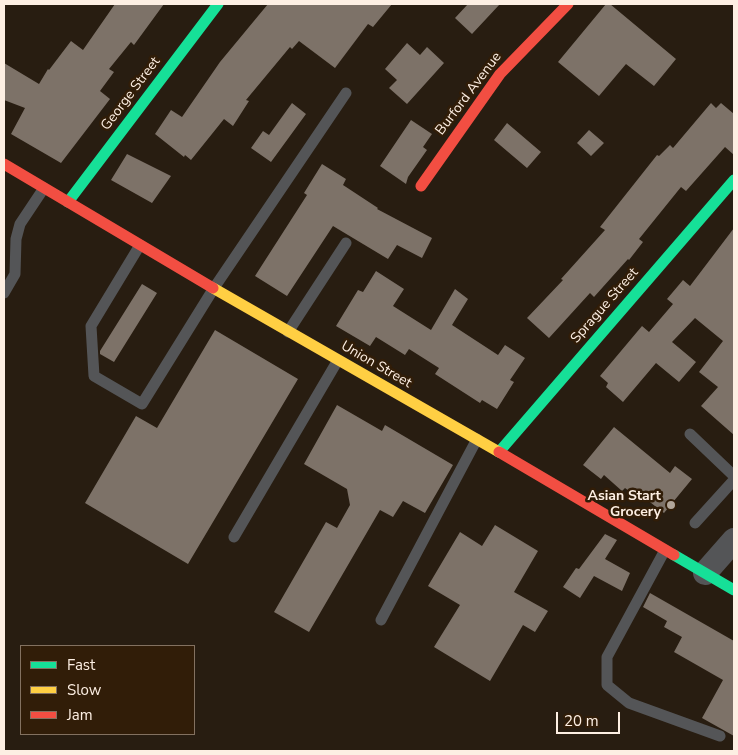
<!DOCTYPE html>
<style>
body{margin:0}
#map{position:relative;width:738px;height:755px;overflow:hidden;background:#281d11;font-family:"Nunito Sans",sans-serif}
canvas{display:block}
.frame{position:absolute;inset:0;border:5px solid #fdefe3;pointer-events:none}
.legend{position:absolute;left:20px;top:645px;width:175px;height:90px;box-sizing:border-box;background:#311d08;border:1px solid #837160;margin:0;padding:6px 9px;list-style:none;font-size:15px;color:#fdefe3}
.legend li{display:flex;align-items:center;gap:10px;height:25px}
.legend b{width:25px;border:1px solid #837160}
.scale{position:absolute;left:556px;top:712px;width:64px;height:22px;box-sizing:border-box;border:2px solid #fdefe3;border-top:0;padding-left:6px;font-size:15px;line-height:18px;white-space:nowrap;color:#fdefe3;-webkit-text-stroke:4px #311d08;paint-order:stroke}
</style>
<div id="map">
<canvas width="738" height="755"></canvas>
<div class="frame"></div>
<ul class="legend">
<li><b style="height:6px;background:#16e098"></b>Fast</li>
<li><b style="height:6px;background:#ffcf43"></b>Slow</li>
<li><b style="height:6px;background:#f24e42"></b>Jam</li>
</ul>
<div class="scale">20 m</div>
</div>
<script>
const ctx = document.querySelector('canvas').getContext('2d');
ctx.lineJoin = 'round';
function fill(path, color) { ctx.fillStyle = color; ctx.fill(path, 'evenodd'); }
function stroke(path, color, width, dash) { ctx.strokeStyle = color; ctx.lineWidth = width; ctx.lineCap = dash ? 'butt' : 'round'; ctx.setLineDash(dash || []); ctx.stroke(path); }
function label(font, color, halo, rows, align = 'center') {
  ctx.font = font + ' "Nunito Sans",sans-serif'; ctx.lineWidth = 5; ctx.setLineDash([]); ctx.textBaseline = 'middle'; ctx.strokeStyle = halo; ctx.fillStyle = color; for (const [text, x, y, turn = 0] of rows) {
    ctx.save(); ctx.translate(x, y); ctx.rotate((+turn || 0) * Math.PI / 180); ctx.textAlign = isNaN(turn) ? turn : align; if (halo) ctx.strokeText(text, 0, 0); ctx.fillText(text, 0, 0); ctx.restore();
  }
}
const building = new Path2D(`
 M115,4H164L134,45L131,42L109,69L114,72L100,91L110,99L61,163L11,134L25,108L4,100V63L39,84L48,69L49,70L71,41L83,50Z
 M268,4H392L373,27L368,24L335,68L299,41L292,49L290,47L246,100L249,101L233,126L224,119L191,160L185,155L184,157L155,134L171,110L182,117L220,62Z
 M468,4H500L472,34L455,18Z
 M606,4H610L676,59L654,86L626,64L599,96L558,62Z
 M407,43L420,55L427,47L444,63L407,104L389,88L397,80L385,69Z
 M292,103L306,114L271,162L251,148L263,131L269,135Z
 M711,103L716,108L721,103L734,114V155L725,147L686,191L681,187L639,239L643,242L629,260L628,259L594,297L590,293L549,338L527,318L563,280L561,279L605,230L600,227L657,155L659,156L670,145L673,148Z
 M411,120L432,134L423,147L427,150L408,177L406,184L380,166Z
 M507,123L541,152L527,168L494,140Z
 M589,130L604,143L591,156L577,143Z
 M127,154L171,176L152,203L111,180Z
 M322,164L346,179L343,185L378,208L377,209L432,238L422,258L397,245L388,259L333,226L287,296L255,276L307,195L304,193Z
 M734,228V435L701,406L718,387L699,372L723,341L695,318L672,342L696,362L679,382L656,363L623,402L606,387L608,383L600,376L642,326L649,332L673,304L667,299L683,280L690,286Z
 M376,271L404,289L393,306L431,330L455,289L468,299L452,325L498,355L505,345L525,358L510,380L514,382L497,409L482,400L480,403L435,374L439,368L409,349L405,355L376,337L370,346L336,326L358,290L363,292Z
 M142,284L157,293L114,362L100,354V351Z
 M215,330L298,379L188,564L85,503L136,416L157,428Z
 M337,405L382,431L385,425L453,465L425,513L403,501L393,517L380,510L309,632L274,612L326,522L337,528L350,505L347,489L304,464Z
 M614,427L670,473L675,466L692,479L664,513L646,499L644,502L625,488L622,491L604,475L601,479L583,465Z
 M495,525L538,551L514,592L548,611L535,632L523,625L490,681L434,647L460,605L428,586L460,532L482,546Z
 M605,534L617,540L605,559L630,573L622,591L594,576L580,598L563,587L576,568L579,569Z
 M650,593L734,641V736L702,718L723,680L674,652L682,637L664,627L667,621L643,607Z`);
const lane = new Path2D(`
 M140,245L91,326L94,376L142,404L214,288L346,93
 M4,293L15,274L16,239L20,224L44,188
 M288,332L346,243
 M690,434L734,476
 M695,523L734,480
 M234,537L338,360
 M665,550L607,657V685L629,703L720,736
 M381,620L477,439`);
const street = new Path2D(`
 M705,573L734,540`);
const fast = new Path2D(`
 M68,202L218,4
 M499,452L734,180
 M674,555L734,590`);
const slow = new Path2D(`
 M213,288L499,452`);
const jam = new Path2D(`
 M4,164L213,288
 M421,186L500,74L568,4
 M499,452L674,555`);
const markers = [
 [671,505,5,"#b2a69a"]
];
const streetNames = [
 ["George Street",131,94,-53],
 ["Burford Avenue",469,94,-53],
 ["Sprague Street",605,306,-49],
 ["Union Street",376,365,30]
];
const poiNames = [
 ["Asian Start",661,497],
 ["Grocery",661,513]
];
fill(building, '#7d7268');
stroke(lane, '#545557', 11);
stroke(street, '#545557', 24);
stroke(fast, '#16e098', 11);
stroke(slow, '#ffcf43', 11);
stroke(jam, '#f24e42', 11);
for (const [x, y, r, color] of markers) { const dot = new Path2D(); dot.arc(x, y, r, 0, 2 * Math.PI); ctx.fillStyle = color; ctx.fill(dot); stroke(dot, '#311d08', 2); }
label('14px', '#fdefe3', '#311d08', streetNames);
label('bold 14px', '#fdefe3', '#311d08', poiNames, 'right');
</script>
